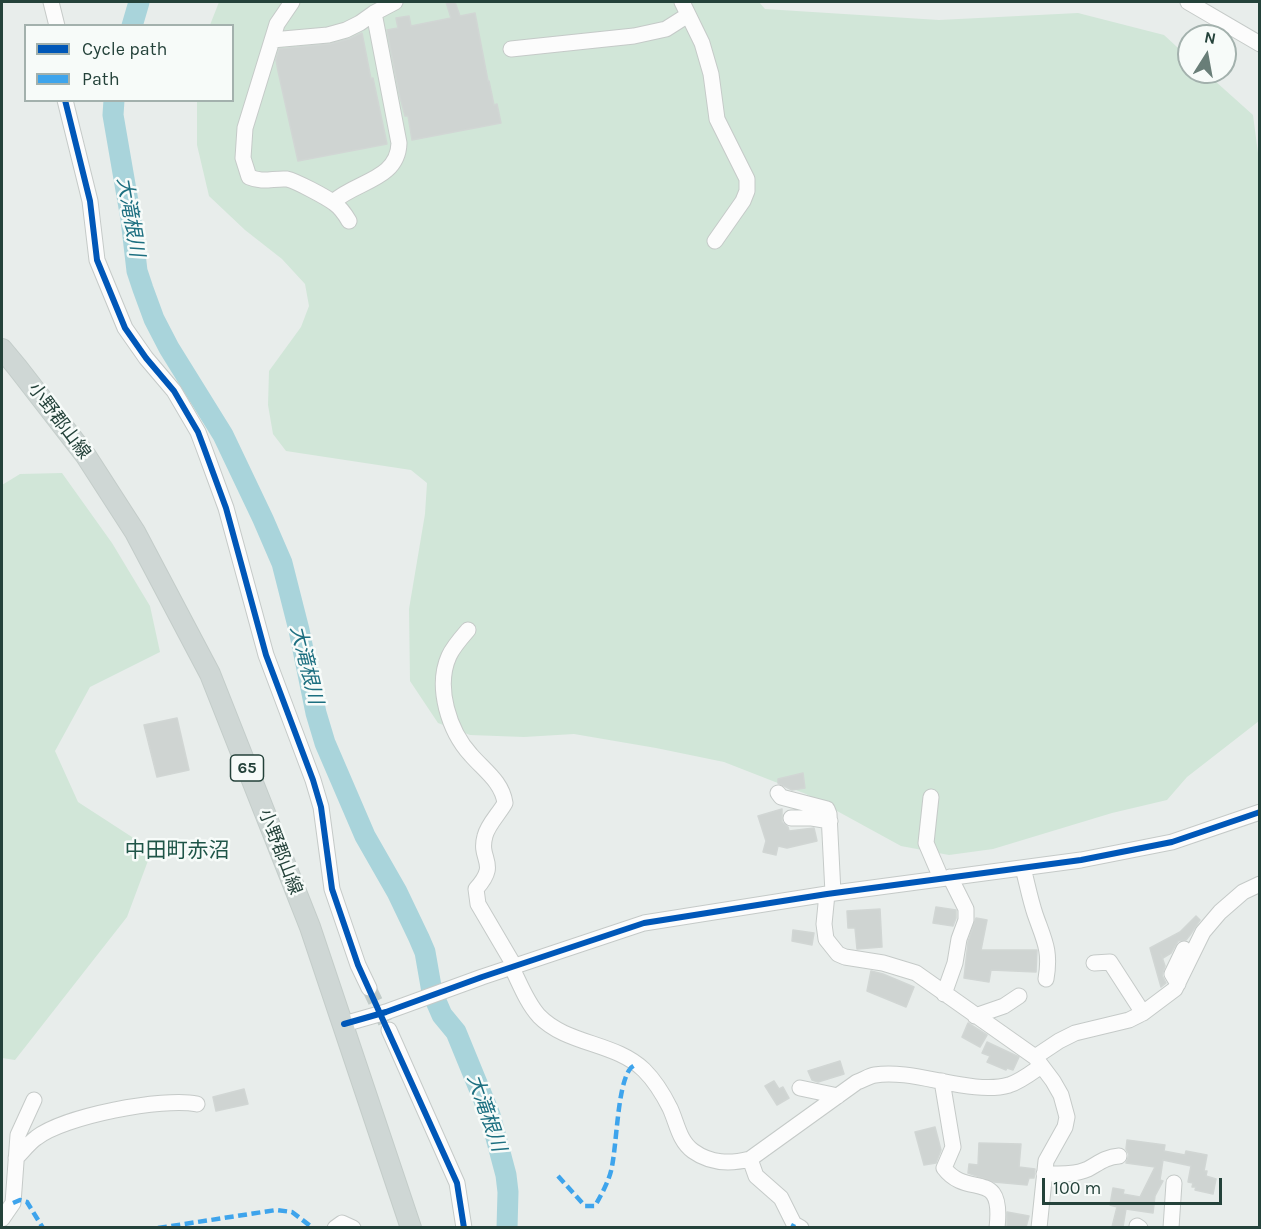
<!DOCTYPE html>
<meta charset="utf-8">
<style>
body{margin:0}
#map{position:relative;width:1261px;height:1229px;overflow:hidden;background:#e8edeb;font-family:Karla,sans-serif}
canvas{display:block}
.frame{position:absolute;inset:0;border:3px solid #24423a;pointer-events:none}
.legend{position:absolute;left:24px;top:24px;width:210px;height:78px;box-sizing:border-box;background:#f7fbf9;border:2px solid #a3b1ad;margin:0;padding:8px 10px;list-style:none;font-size:18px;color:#24423a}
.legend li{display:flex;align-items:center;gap:12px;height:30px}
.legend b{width:30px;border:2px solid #a3b1ad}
.north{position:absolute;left:1177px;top:24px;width:60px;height:60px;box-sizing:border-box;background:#f7fbf9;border:2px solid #a3b1ad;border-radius:50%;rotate:11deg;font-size:16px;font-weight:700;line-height:24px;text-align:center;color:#24423a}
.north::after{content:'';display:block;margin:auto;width:21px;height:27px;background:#697e78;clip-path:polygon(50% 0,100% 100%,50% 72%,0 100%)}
.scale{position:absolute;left:1042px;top:1178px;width:180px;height:27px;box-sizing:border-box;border:3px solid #24423a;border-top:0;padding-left:8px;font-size:18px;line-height:21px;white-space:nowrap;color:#24423a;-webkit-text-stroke:4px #f7fbf9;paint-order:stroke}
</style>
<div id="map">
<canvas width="1261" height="1229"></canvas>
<div class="frame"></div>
<ul class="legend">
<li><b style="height:8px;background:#0057b8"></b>Cycle path</li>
<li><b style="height:8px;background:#3ea4ec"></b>Path</li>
</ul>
<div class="north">N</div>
<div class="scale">100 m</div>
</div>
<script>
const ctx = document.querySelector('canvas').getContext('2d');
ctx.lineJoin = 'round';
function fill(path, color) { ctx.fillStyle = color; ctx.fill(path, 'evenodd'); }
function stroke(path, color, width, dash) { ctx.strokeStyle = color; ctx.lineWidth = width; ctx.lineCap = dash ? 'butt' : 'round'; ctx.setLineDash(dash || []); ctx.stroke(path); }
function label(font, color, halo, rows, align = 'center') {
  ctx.font = font + ' Karla,"Noto Sans JP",sans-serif'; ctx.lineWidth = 5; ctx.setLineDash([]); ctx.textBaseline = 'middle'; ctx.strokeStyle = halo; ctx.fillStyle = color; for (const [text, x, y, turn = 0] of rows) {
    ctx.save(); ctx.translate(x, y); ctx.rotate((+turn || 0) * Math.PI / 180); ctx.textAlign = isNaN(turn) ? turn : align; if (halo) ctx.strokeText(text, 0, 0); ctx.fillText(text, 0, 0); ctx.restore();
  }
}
const green = new Path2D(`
 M219,2H759L765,9L939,20L1078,13L1164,35L1189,58V72H1205L1253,115L1259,161V721L1187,777L1167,800L1112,813L993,849L949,855L901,846L806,794L724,762L656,748L574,734L524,737L470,735L438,723L410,681L409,609L425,514L427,483L411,470L286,451L273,434L268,405L269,371L301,327L309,306L305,284L282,259L245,230L209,196L197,145V101L232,100V26L210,25Z
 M62,473L112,543L150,606L160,652L90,687L55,751L78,802L152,850L127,917L15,1060L2,1058V485L20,474Z`);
const river = new Path2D(`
 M132,26L139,2
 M114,100L113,115L131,219L137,271L143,289L154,319L169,348L223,435L263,519L282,563L299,630L316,713L325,743L365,836L397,892L419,938L425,952L432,992L442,1015L456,1032L490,1115L506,1175L508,1192L507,1228`);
const building = new Path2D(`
 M446,2H455L460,16L475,13L488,81H489L494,105L497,104L501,123L412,140L408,116H405L399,93L387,30L398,28L396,18L409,16L411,26L451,18Z
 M362,33L371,79L373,78L387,144L298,161L278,71L276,60L279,49L330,44L349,39Z
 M177,718L189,770L157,777L144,725Z
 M803,773L805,788L792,790L778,783V779Z
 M782,809V822L788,827L789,831L814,828L817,841L787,848L778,846L776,855L763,852L766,841L758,816Z
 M936,907L956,910V918L953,926L933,923Z
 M880,909L882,947L857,949L855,928H848L847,911Z
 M1196,916L1200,920L1190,935L1186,940L1178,941L1171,953L1163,958L1161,954L1165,966L1162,975L1166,983L1161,987L1150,948L1180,932Z
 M976,918L987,920L981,950H1037L1036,972L991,970L989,982L964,978L968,942Z
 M793,930L814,933L812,945L792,941Z
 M871,971L883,974L914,987L906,1007L867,991Z
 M968,1023L987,1035L980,1047L962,1037Z
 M987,1042L1019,1057L1013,1070L1007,1068L1006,1070L987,1062L990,1056L982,1053Z
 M840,1061L844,1074L818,1082L812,1080L808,1071Z
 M774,1081L779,1089L783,1087L789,1098L777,1105L765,1086Z
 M244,1089L248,1104L216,1111L213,1097Z
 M935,1127L941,1150L936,1163L924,1165L915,1132Z
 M1127,1140L1165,1145L1164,1151L1185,1155L1186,1151L1207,1155L1204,1171H1207L1206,1176L1216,1179L1213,1194L1195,1190L1196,1187H1192L1193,1183L1188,1182L1191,1166L1163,1160L1160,1180L1163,1181L1155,1196L1153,1213L1126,1209L1123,1227H1112L1117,1207L1110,1205L1113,1188L1124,1190L1123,1194L1140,1197L1155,1167L1126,1163L1129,1155L1126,1149Z
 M979,1143L1021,1144L1019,1167L1035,1169L1034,1178H1029L1027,1185L994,1182L968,1173L969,1164L978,1165Z
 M1007,1212L1029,1216L1026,1227H1007Z`);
const minorTunnel = new Path2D(`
 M369,988L389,1030`);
const minor = new Path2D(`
 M51,2L57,26
 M292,2L277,24L245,128L243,158L249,177C263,183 273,178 287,179C296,181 326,197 334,203C341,208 345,214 349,221
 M682,2L702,43L711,74L717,119L747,179V191L743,201L715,241
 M1188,2L1260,44
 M272,40L328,35L346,30L360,23L374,13L395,2
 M511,49L634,36L666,29L688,15
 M65,100L90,201L97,260L125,328L146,358L174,391L198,432L204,448L226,508L266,655L313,780L321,807L332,889L358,965L369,988
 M333,202C356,181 398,180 399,143L374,13
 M468,630C461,638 453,647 449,656C435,687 449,731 471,755C485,771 502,782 505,803C499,814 488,824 485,836C478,861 500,862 476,889L478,904L515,967
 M778,793L781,797L827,809L829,814L833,893
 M931,797L926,843L941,878
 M791,818H812L830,821
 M1023,868C1027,883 1030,899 1035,914C1044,940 1051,950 1046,979
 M827,894L824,924L826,939L838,954L845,957L883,963L916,973L1035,1057L1053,1081L1061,1095L1067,1117L1065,1127L1046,1161L1039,1228
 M1094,963L1110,962L1143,1013
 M512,968C520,984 527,1003 539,1016C567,1045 615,1042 644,1070C655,1081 663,1094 670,1108C677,1123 679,1141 693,1151C711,1164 730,1164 750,1159L857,1082C863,1080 869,1076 875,1075C913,1068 971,1096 1009,1085C1021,1081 1031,1073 1041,1066
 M1178,984L1172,974L1184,949
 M944,994L955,963L959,939L966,920V909L950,877
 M975,1016L1004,1006L1019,996
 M344,1024L386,1012L482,977L644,923L827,894L1081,860L1172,842L1260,812
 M389,1030L457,1183L464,1228
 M1035,1057L1059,1041L1075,1033L1129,1020L1143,1013L1175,989L1203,932L1220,912L1243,892L1260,884
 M942,1081L953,1147L944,1168C968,1200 1004,1166 997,1228
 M800,1088L838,1096
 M16,1158C23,1151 29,1143 36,1138C64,1116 163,1097 197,1104
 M750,1159L756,1176L781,1198L794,1224L801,1228
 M1044,1174C1058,1174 1075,1175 1088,1169C1099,1163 1106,1157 1119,1156
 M2,1219L13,1203L18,1135L34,1100
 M1137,1226L1140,1228
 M335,1228L342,1223L353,1228
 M1171,1228L1174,1183`);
const major = new Path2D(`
 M2,349L17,367L86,456L135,532L210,674L310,927L411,1228`);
const quiet = new Path2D(`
 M558,1176L585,1206H595C601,1195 608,1183 611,1171C617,1147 617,1086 630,1069C631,1067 635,1065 637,1064
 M13,1203L20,1200L27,1202L43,1228
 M158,1228L276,1210L292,1212L313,1228
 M792,1228L794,1224`);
const cycleway = new Path2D(`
 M65,100L90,201L97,260L125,328L146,358L174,391L198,432L204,448L226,508L266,655L313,780L321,807L332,889L358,965L457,1183L464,1228
 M344,1024L386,1012L482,977L644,923L827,894L1081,860L1172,842L1260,812`);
const shields = [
 [247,768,33]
];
const shieldNames = [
 ["65",247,768]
];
const streetNames = [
 ["小野郡山線",59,421,53],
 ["小野郡山線",280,852,69]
];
const waterNames = [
 ["大滝根川",130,217,80],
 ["大滝根川",306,665,76],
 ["大滝根川",486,1113,71]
];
const quarterNames = [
 ["中田町赤沼",177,851]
];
fill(green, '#d1e6d8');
stroke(river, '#a9d4db', 21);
fill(building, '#cfd4d2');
stroke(building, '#d1d6d4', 1.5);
stroke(minorTunnel, '#c1cbc8', 15, [15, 8]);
stroke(minor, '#c5cac8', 17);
stroke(major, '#c3ccc9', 22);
stroke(minor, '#fcfcfc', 15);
stroke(major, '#cfd7d5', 20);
stroke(quiet, '#3ea4ec', 4.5, [9, 4.5]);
stroke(cycleway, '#0057b8', 6);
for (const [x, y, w] of shields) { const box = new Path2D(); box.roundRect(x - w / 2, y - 13, w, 26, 4.5); ctx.fillStyle = '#f7fbf9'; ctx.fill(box); stroke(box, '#24423a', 1.5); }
label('bold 16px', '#24423a', null, shieldNames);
label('18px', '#24423a', '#f7fbf9', streetNames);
label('italic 20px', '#1c6f80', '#f7fbf9', waterNames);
label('21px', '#1f5548', '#f7fbf9', quarterNames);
</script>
